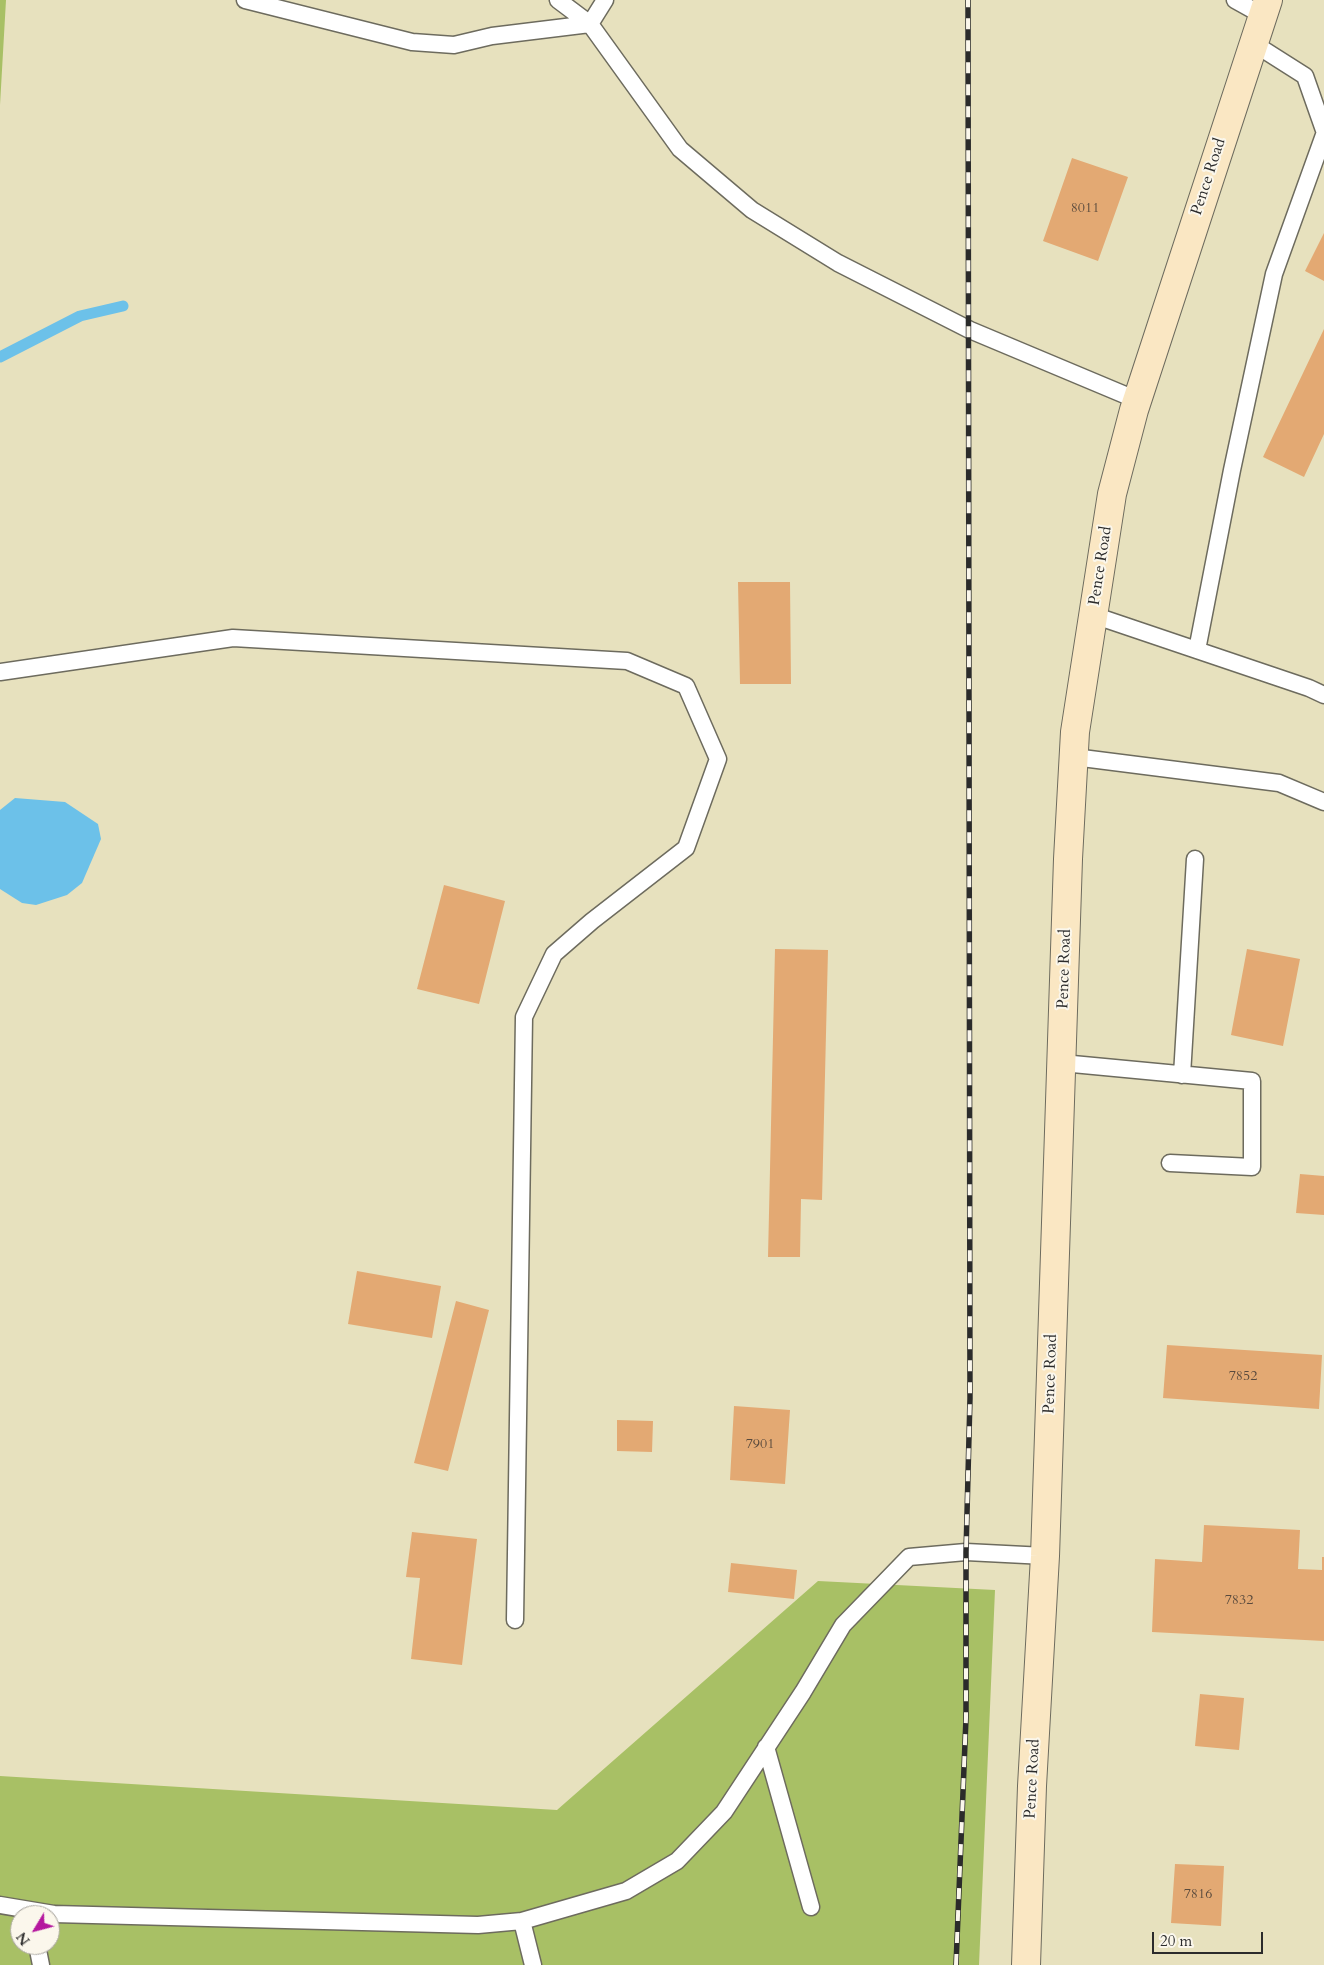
<!DOCTYPE html>
<style>
body{margin:0}
#map{position:relative;width:1324px;height:1965px;overflow:hidden;background:#e7e1be;font-family:Cardo,serif}
canvas{display:block}
.north{position:absolute;left:10px;top:1905px;width:50px;height:50px;box-sizing:border-box;background:#fbf7ec;border:1px solid #a8a59f;border-radius:50%;rotate:233deg;font-size:14px;font-weight:700;line-height:20px;text-align:center;color:#2b2b2b}
.north::after{content:'';display:block;margin:auto;width:18px;height:22px;background:#b5179e;clip-path:polygon(50% 0,100% 100%,50% 72%,0 100%)}
.scale{position:absolute;left:1152px;top:1932px;width:111px;height:22px;box-sizing:border-box;border:2px solid #2b2b2b;border-top:0;padding-left:6px;font-size:15px;line-height:18px;white-space:nowrap;color:#2b2b2b;-webkit-text-stroke:4px #fbf7ec;paint-order:stroke}
</style>
<div id="map">
<canvas width="1324" height="1965"></canvas>
<div class="north">N</div>
<div class="scale">20 m</div>
</div>
<script>
const ctx = document.querySelector('canvas').getContext('2d');
ctx.lineJoin = 'round';
function fill(path, color) { ctx.fillStyle = color; ctx.fill(path, 'evenodd'); }
function stroke(path, color, width, dash) { ctx.strokeStyle = color; ctx.lineWidth = width; ctx.lineCap = dash ? 'butt' : 'round'; ctx.setLineDash(dash || []); ctx.stroke(path); }
function label(font, color, halo, rows, align = 'center') {
  ctx.font = font + ' Cardo,serif'; ctx.lineWidth = 4; ctx.setLineDash([]); ctx.textBaseline = 'middle'; ctx.strokeStyle = halo; ctx.fillStyle = color; for (const [text, x, y, turn = 0] of rows) {
    ctx.save(); ctx.translate(x, y); ctx.rotate((+turn || 0) * Math.PI / 180); ctx.textAlign = isNaN(turn) ? turn : align; if (halo) ctx.strokeText(text, 0, 0); ctx.fillText(text, 0, 0); ctx.restore();
  }
}
const green = new Path2D(`
 M0,0H6L0,105Z
 M818,1581L995,1590L979,1965H0V1776L557,1810ZM20,1915H50V1945H20Z`);
const water = new Path2D(`
 M15,798L65,802L98,824L101,839L82,883L67,895L36,905L22,903L0,889V810Z`);
const stream = new Path2D(`
 M0,357L80,316L123,306`);
const building = new Path2D(`
 M1072,158L1128,177L1098,261L1043,241Z
 M1324,233V281L1305,271Z
 M1324,329V434L1304,477L1263,457Z
 M738,582H790L791,684H740Z
 M444,885L505,901L479,1004L417,989Z
 M775,949L828,950L822,1200L801,1199L800,1257H768Z
 M1247,949L1300,959L1283,1046L1231,1035Z
 M1300,1174L1324,1176V1215L1296,1213Z
 M357,1271L441,1286L432,1338L348,1324Z
 M456,1301L489,1310L448,1471L414,1463Z
 M1167,1345L1322,1355L1319,1409L1163,1398Z
 M734,1406L790,1410L785,1484L730,1480Z
 M617,1420L653,1421L652,1452L617,1451Z
 M1204,1525L1300,1530L1298,1569L1322,1570V1557H1324V1641L1152,1632L1155,1559L1202,1562Z
 M412,1532L477,1539L462,1665L411,1659L420,1578L406,1577Z
 M731,1563L797,1570L794,1599L728,1592Z
 M1200,1694L1244,1698L1239,1750L1195,1746Z
 M1175,1864L1224,1866L1221,1926L1171,1923Z`);
const lane = new Path2D(`
 M245,0L412,42L454,45L492,36L590,24
 M558,0L590,24L680,149L752,210L838,263L970,330L1137,400
 M1235,0L1262,15
 M590,24L605,0
 M1253,43L1305,76L1324,130
 M1093,615L1309,688L1324,695
 M1197,650L1232,470L1274,274L1324,135
 M0,672L233,638L627,661L686,686L718,759L686,848L592,921L554,954L524,1017L515,1620
 M1074,757L1279,783L1324,802
 M1062,1063L1252,1081V1167L1170,1163
 M1182,1075L1195,859
 M766,1747L811,1907
 M0,1905L54,1914L478,1925L522,1921L626,1891L677,1861L724,1812L803,1692L843,1625L909,1557L966,1552L1045,1556
 M522,1921L533,1965
 M37,1945L41,1965`);
const secondary = new Path2D(`
 M1026,1965L1032,1786L1045,1556L1068,859L1075,732L1112,494L1134,410L1268,0`);
const rail = new Path2D(`
 M956,1965L966,1718V1552L970,1398L968,0`);
const numberNames = [
 ["8011",1085,209],
 ["7852",1243,1377],
 ["7901",760,1445],
 ["7832",1239,1601],
 ["7816",1198,1895]
];
const streetNames = [
 ["Pence Road",1209,177,-72],
 ["Pence Road",1101,566,-81],
 ["Pence Road",1065,969,-88],
 ["Pence Road",1051,1374,-88],
 ["Pence Road",1033,1779,-87]
];
fill(green, '#a8c065');
fill(water, '#6cc1e9');
stroke(stream, '#6cc1e9', 11);
fill(building, '#e3a973');
stroke(lane, '#6d6b5e', 19);
stroke(secondary, '#6d6b5e', 30);
stroke(lane, '#fff', 16);
stroke(secondary, '#fae7c3', 28);
stroke(rail, '#2b2b2b', 5.5);
stroke(rail, '#fbf7ec', 4, [11]);
label('14px', '#594a3d', null, numberNames);
label('16px', '#2b2b2b', '#fbf7ec', streetNames);
</script>
